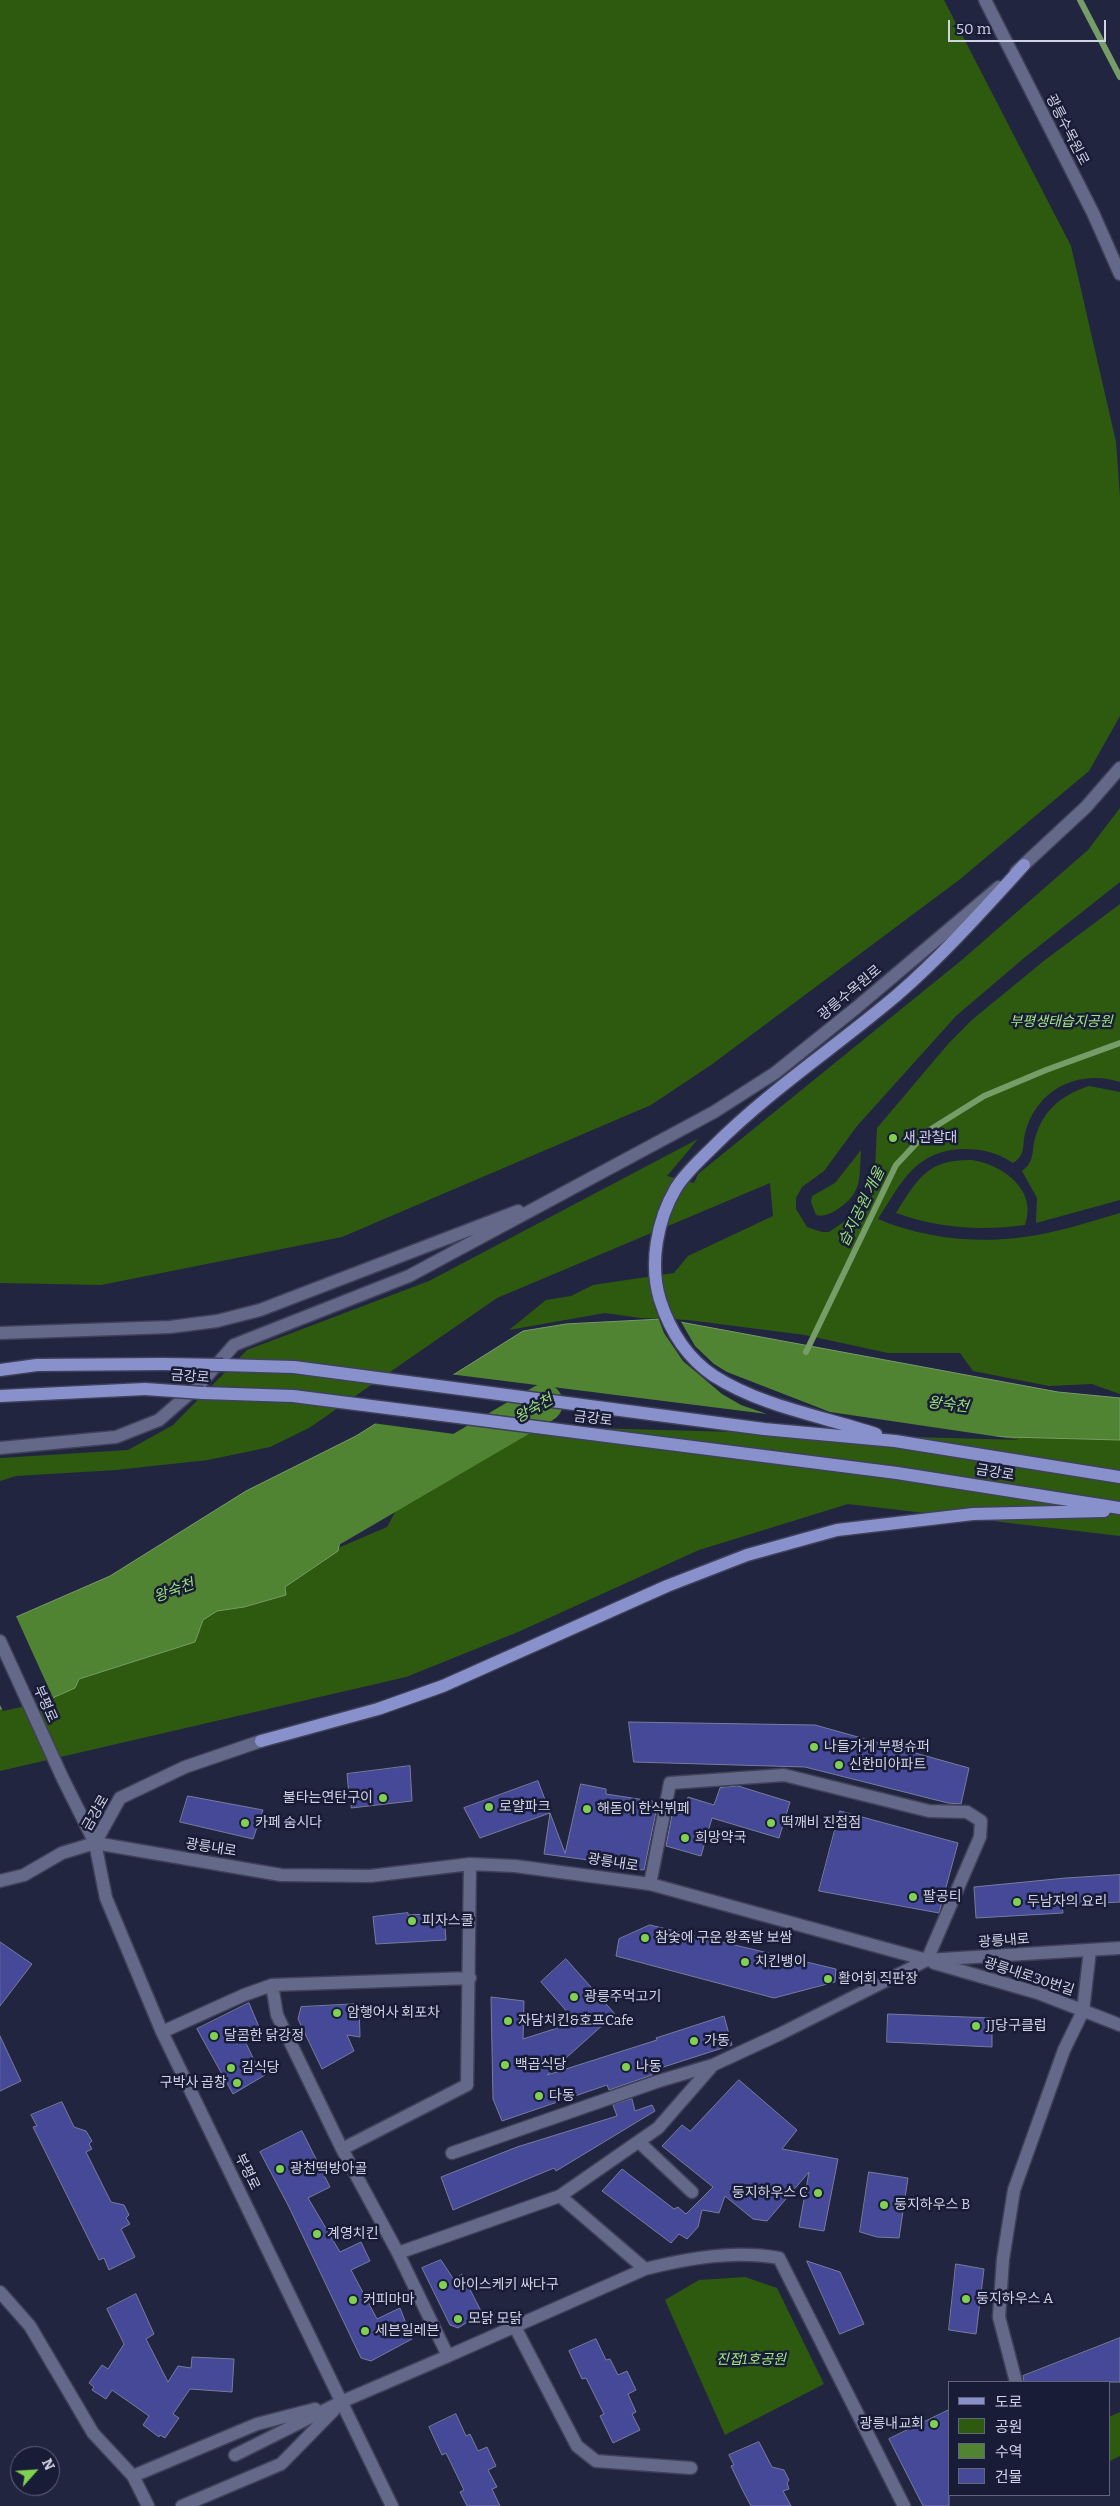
<!DOCTYPE html>
<meta charset="utf-8">
<style>
body{margin:0}
#map{position:relative;width:1120px;height:2506px;overflow:hidden;background:#222540;font-family:Bitter,"Noto Sans KR",serif}
canvas{display:block}
.legend{position:absolute;left:948px;top:2381px;width:162px;height:115px;box-sizing:border-box;background:#191c36;border:1px solid #62657c;margin:0;padding:6px 9px;list-style:none;font-size:15px;color:#d0d3e5}
.legend li{display:flex;align-items:center;gap:10px;height:25px}
.legend b{width:25px;border:1px solid #62657c}
.north{position:absolute;left:10px;top:2446px;width:50px;height:50px;box-sizing:border-box;background:#191c36;border:1px solid #62657c;border-radius:50%;rotate:64deg;font-size:14px;font-weight:700;line-height:20px;text-align:center;color:#d0d3e5}
.north::after{content:'';display:block;margin:auto;width:18px;height:22px;background:#80d051;clip-path:polygon(50% 0,100% 100%,50% 72%,0 100%)}
.scale{position:absolute;left:948px;top:20px;width:158px;height:22px;box-sizing:border-box;border:2px solid #d0d3e5;border-top:0;padding-left:6px;font-size:15px;line-height:18px;white-space:nowrap;color:#d0d3e5;-webkit-text-stroke:4px #191c36;paint-order:stroke}
</style>
<div id="map">
<canvas width="1120" height="2506"></canvas>
<ul class="legend">
<li><b style="height:6px;background:#8991cd"></b>도로</li>
<li><b style="height:14px;background:#2e5a10"></b>공원</li>
<li><b style="height:14px;background:#508433"></b>수역</li>
<li><b style="height:14px;background:#454998"></b>건물</li>
</ul>
<div class="north">N</div>
<div class="scale">50 m</div>
</div>
<script>
const ctx = document.querySelector('canvas').getContext('2d');
ctx.lineJoin = 'round';
function fill(path, color) { ctx.fillStyle = color; ctx.fill(path, 'evenodd'); }
function stroke(path, color, width, dash) { ctx.strokeStyle = color; ctx.lineWidth = width; ctx.lineCap = dash ? 'butt' : 'round'; ctx.setLineDash(dash || []); ctx.stroke(path); }
function label(font, color, halo, rows, align = 'center') {
  ctx.font = font + ' Bitter,"Noto Sans KR",serif'; ctx.lineWidth = 5; ctx.setLineDash([]); ctx.textBaseline = 'middle'; ctx.strokeStyle = halo; ctx.fillStyle = color; for (const [text, x, y, turn = 0] of rows) {
    ctx.save(); ctx.translate(x, y); ctx.rotate((+turn || 0) * Math.PI / 180); ctx.textAlign = isNaN(turn) ? turn : align; if (halo) ctx.strokeText(text, 0, 0); ctx.fillText(text, 0, 0); ctx.restore();
  }
}
const green = new Path2D(`
 M0,0H944L1071,246L1116,442L1120,497V716L1089,771L959,880L711,1065L651,1105L342,1237L101,1285L0,1283Z
 M1120,808V882L1024,958L956,1016L857,1126L824,1171L802,1187L796,1198V1209L807,1227L822,1232H829L864,1208L871,1199L874,1190L877,1128L949,1043L973,1019L1045,960L1120,904V1082C1078,1069 1037,1089 1025,1133C1022,1146 1026,1155 1013,1163C998,1153 983,1149 965,1149C916,1149 901,1183 878,1219C922,1238 977,1244 1024,1237C1056,1233 1089,1222 1120,1213V1394L1092,1384L1049,1386L973,1371L960,1353H888L805,1335L688,1320L641,1318L605,1313L509,1330L546,1300L571,1296L593,1285L674,1273L688,1256L773,1216L770,1183L497,1298L309,1428L270,1447L208,1460L116,1470L16,1476L0,1481V1458L128,1450L173,1425L247,1350L429,1281L698,1139L667,1176L694,1183L698,1174L963,959L1088,850Z
 M1089,1086L1120,1092V1200L1036,1223L1037,1198L1022,1171C1033,1163 1032,1155 1034,1143C1041,1112 1059,1096 1089,1086Z
 M861,1150C859,1178 863,1192 838,1209C831,1213 825,1217 816,1215L811,1202L812,1196L835,1183Z
 M972,1160C1003,1165 1038,1190 1025,1225C980,1231 938,1228 896,1213C918,1178 928,1159 972,1160Z
 M526,1374L1120,1416V1536L848,1504L699,1550L518,1632L406,1677L0,1771V1693L387,1527L425,1457Z
 M745,2277L777,2288L824,2384L725,2435L665,2300L699,2280Z
 M1120,2412V2456L1110,2461L1109,2417Z`);
const water = new Path2D(`
 M664,1319L1058,1392L1120,1398V1440L592,1426L497,1428L354,1507L368,1521L341,1536L338,1551L285,1587L286,1595L244,1607L217,1611L203,1620L195,1642L79,1679L75,1688L48,1700L0,1709V1624L110,1576L246,1491L356,1436L523,1331L566,1324Z`);
const pier = new Path2D(`
 M658,1317L680,1320L695,1346L714,1364L727,1372L830,1412L1020,1440L592,1428L497,1430L484,1438L372,1423L449,1374L767,1414L741,1405L722,1394L683,1361L664,1333Z
 M15,1614L54,1700L3,1711L0,1705V1621Z`);
const stream = new Path2D(`
 M1080,0L1120,77
 M806,1352L896,1165L928,1131L984,1096L1046,1070L1120,1043`);
const river = new Path2D(`
 M313,1538L544,1403`);
const building = new Path2D(`
 M629,1722L815,1725L969,1768L961,1804L948,1803L805,1767L634,1762Z
 M410,1766L412,1801L351,1808L353,1795H349L347,1774Z
 M538,1781L550,1813L480,1838L464,1808Z
 M581,1784L606,1789V1794L658,1802L644,1870L617,1868L618,1864L544,1854L550,1813L565,1853Z
 M738,1786L790,1802L779,1838L712,1818L701,1856L666,1846L674,1805L685,1807L688,1797L714,1805L720,1788Z
 M188,1796L263,1810L253,1839L180,1822Z
 M840,1811L958,1843L939,1913L819,1891Z
 M1120,1875V1902L1062,1905L1063,1913L976,1918L974,1887L1066,1878Z
 M408,1913V1915L444,1913L446,1940L376,1944L373,1917Z
 M650,1925L836,1969L835,1982L774,1998L616,1956L619,1939Z
 M0,1942L32,1964L0,2006Z
 M566,1959L615,2014L547,2075L657,2040L656,2038L724,2016L732,2045L651,2071L652,2075L609,2090L607,2085L502,2121L493,2099L491,1997L524,2001L523,2039L576,2022L541,1982Z
 M249,2003L259,2027L243,2037L255,2062L260,2064L265,2075L233,2094L197,2029Z
 M359,2004L360,2037L347,2035L354,2051L322,2069L298,2019L301,2007Z
 M888,2014L992,2018V2047L887,2042Z
 M0,2036L21,2081L0,2091Z
 M739,2080L797,2130L782,2149L838,2159L824,2231L799,2227L809,2172L767,2221L753,2219L725,2196L719,2213L702,2210L698,2227L687,2239L679,2234L671,2243L602,2191L622,2169L674,2209L678,2207L686,2214L713,2187L662,2146L682,2125L690,2131Z
 M632,2099L635,2111L652,2105L655,2111L556,2171L554,2168L453,2210L441,2177L517,2147L617,2116L613,2105Z
 M62,2102L74,2127L86,2131L92,2141L89,2144L92,2149L86,2152L111,2202L124,2205L129,2215L126,2218L130,2224L121,2229L135,2257L109,2270L104,2258L99,2260L33,2127L37,2126L31,2115Z
 M302,2131L330,2187L308,2198L340,2252L361,2242L370,2261L351,2270L377,2319L400,2308L412,2339L371,2361L361,2358L289,2207L260,2152Z
 M869,2172L908,2178L899,2238L877,2237L860,2232Z
 M441,2260L454,2280L462,2274L482,2313L458,2328L450,2325L422,2268Z
 M807,2261L840,2272L864,2324L840,2334Z
 M956,2264L984,2269L976,2334L949,2330Z
 M136,2294L154,2334L146,2339L168,2382L178,2366L191,2368L192,2357L234,2359L232,2392L190,2389L173,2414L179,2418L165,2438L160,2435L159,2437L143,2425L149,2416L112,2390L106,2399L92,2390L94,2387L89,2383L102,2365L108,2369L124,2344L107,2309Z
 M1120,2338V2382H1024L1023,2376Z
 M596,2339L606,2360L610,2359L618,2375L627,2371L636,2390L628,2394L636,2412L632,2414L640,2430L613,2443L600,2416L604,2414L586,2378L582,2379L569,2351Z
 M949,2410V2506H923L889,2439Z
 M456,2414L466,2436L470,2434L478,2451L487,2447L496,2466L488,2470L497,2487L492,2489L500,2506H467L460,2492L464,2490L446,2453L442,2455L429,2427Z
 M759,2442L772,2467L784,2470L789,2480L787,2483L789,2489L783,2491L791,2506H751L742,2489L731,2466L734,2465L729,2455Z`);
const minor = new Path2D(`
 M985,0L1093,213L1120,274
 M1016,872L1086,807L1120,768
 M0,1333L170,1327L217,1321L260,1310L518,1211
 M0,1448L116,1437L159,1420L198,1386L234,1345L409,1276L714,1112L775,1073L856,1008L999,887
 M0,1641L63,1779L95,1843L106,1898L162,2032L392,2506
 M95,1843L120,1798L185,1767L261,1741
 M470,1864L467,2085L342,2149L277,2015L272,1985L470,1978
 M0,1881L24,1875L62,1853L95,1843L281,1875L370,1876L470,1864L515,1866L650,1884L927,1960L1120,1948
 M934,1963L1038,1993L1120,2025
 M162,2032L244,1995L272,1985
 M639,2142L692,2192
 M342,2149L398,2253L448,2356L645,2269L560,2196L398,2253
 M452,2153L659,2081L713,2065
 M560,2196L658,2128L713,2065L780,2034L927,1960L980,1837L981,1821L967,1812L929,1811L784,1775L670,1783L650,1884
 M645,2269C689,2258 734,2250 779,2258L904,2506
 M0,2292L30,2326L93,2433L133,2476L148,2506
 M515,2327L577,2446L596,2461L691,2468
 M1016,2382L999,2317L1003,2259L1014,2190L1064,2050L1083,2011L1090,1950
 M235,2455L341,2402L448,2356
 M133,2476L257,2424L315,2409
 M182,2506L281,2464L334,2410`);
const major = new Path2D(`
 M223,1365L294,1367L764,1429L895,1441L1120,1477
 M0,1370L37,1365L163,1364
 M203,1393L293,1396L897,1473L1120,1508
 M0,1396L145,1389
 M876,1434C822,1416 763,1407 714,1376C687,1358 670,1331 660,1300C649,1264 657,1220 676,1188C686,1172 701,1159 714,1146C770,1090 837,1046 897,995C943,955 983,910 1024,865
 M261,1741L378,1709L443,1686L667,1586L747,1555L837,1530L973,1514L1104,1511`);
const majorBridge = new Path2D(`
 M163,1364L223,1365
 M145,1389L203,1393`);
const markers = [
 [893,1138,5,"#80d051"],
 [814,1747,5,"#80d051"],
 [839,1765,5,"#80d051"],
 [383,1798,5,"#80d051"],
 [489,1807,5,"#80d051"],
 [587,1809,5,"#80d051"],
 [245,1823,5,"#80d051"],
 [771,1823,5,"#80d051"],
 [685,1838,5,"#80d051"],
 [913,1897,5,"#80d051"],
 [1017,1902,5,"#80d051"],
 [412,1921,5,"#80d051"],
 [645,1938,5,"#80d051"],
 [745,1962,5,"#80d051"],
 [828,1979,5,"#80d051"],
 [574,1997,5,"#80d051"],
 [337,2013,5,"#80d051"],
 [508,2021,5,"#80d051"],
 [976,2026,5,"#80d051"],
 [214,2036,5,"#80d051"],
 [694,2041,5,"#80d051"],
 [505,2065,5,"#80d051"],
 [626,2067,5,"#80d051"],
 [231,2068,5,"#80d051"],
 [237,2083,5,"#80d051"],
 [539,2096,5,"#80d051"],
 [280,2169,5,"#80d051"],
 [818,2193,5,"#80d051"],
 [884,2205,5,"#80d051"],
 [317,2234,5,"#80d051"],
 [443,2285,5,"#80d051"],
 [966,2299,5,"#80d051"],
 [353,2300,5,"#80d051"],
 [458,2319,5,"#80d051"],
 [365,2331,5,"#80d051"],
 [934,2424,5,"#80d051"]
];
const streetNames = [
 ["광릉수목원로",1067,130,63],
 ["광릉수목원로",850,993,-40],
 ["금강로",190,1377,4],
 ["금강로",593,1419,7],
 ["금강로",995,1473,9],
 ["부평로",45,1704,66],
 ["금강로",96,1813,-60],
 ["광릉내로",211,1848,9],
 ["광릉내로",613,1863,9],
 ["광릉내로",1004,1941,-4],
 ["광릉내로30번길",1029,1977,18],
 ["부평로",247,2172,64]
];
const parkNames = [
 ["부평생태습지공원",1061,1022],
 ["진접1호공원",751,2360]
];
const poiNames = [
 ["새 관찰대",903,1138],
 ["나들가게 부평슈퍼",824,1747],
 ["신한미아파트",849,1765],
 ["불타는연탄구이",373,1798,"right"],
 ["로얄파크",499,1807],
 ["해돋이 한식뷔페",597,1809],
 ["카페 숨시다",255,1823],
 ["떡깨비 진접점",781,1823],
 ["희망약국",695,1838],
 ["팔공티",923,1897],
 ["두남자의 요리",1027,1902],
 ["피자스쿨",422,1921],
 ["참숯에 구운 왕족발 보쌈",655,1938],
 ["치킨뱅이",755,1962],
 ["활어회 직판장",838,1979],
 ["광릉주먹고기",584,1997],
 ["암행어사 회포차",347,2013],
 ["자담치킨&호프Cafe",518,2021],
 ["JJ당구클럽",986,2026],
 ["달콤한 닭강정",224,2036],
 ["가동",704,2041],
 ["백곱식당",515,2065],
 ["나동",636,2067],
 ["김식당",241,2068],
 ["구박사 곱창",227,2083,"right"],
 ["다동",549,2096],
 ["광천떡방아골",290,2169],
 ["둥지하우스 C",808,2193,"right"],
 ["둥지하우스 B",894,2205],
 ["계영치킨",327,2234],
 ["아이스케키 싸다구",453,2285],
 ["둥지하우스 A",976,2299],
 ["커피마마",363,2300],
 ["모닭 모닭",468,2319],
 ["세븐일레븐",375,2331],
 ["광릉내교회",924,2424,"right"]
];
const waterNames = [
 ["습지공원 개울",862,1207,-64],
 ["왕숙천",948,1405,7],
 ["왕숙천",534,1409,-30],
 ["왕숙천",174,1591,-20]
];
fill(green, '#2e5a10');
fill(water, '#508433');
stroke(water, '#769c68', 1);
fill(pier, '#222540');
stroke(stream, '#769c68', 6);
stroke(river, '#508433', 38);
fill(building, '#454998');
stroke(building, '#777c9d', 1);
stroke(minor, '#3f4158', 15);
stroke(major, '#3f4158', 15);
stroke(minor, '#656989', 12);
stroke(major, '#8991cd', 12);
stroke(majorBridge, '#3f4158', 15, []);
stroke(majorBridge, '#8991cd', 12);
for (const [x, y, r, color] of markers) { const dot = new Path2D(); dot.arc(x, y, r, 0, 2 * Math.PI); ctx.fillStyle = color; ctx.fill(dot); stroke(dot, '#191c36', 2); }
label('14px', '#d0d3e5', '#191c36', streetNames);
label('italic 14px', '#a1e77c', '#191c36', parkNames);
label('14px', '#d0d3e5', '#191c36', poiNames, 'left');
label('italic 15px', '#9ae075', '#191c36', waterNames);
</script>
